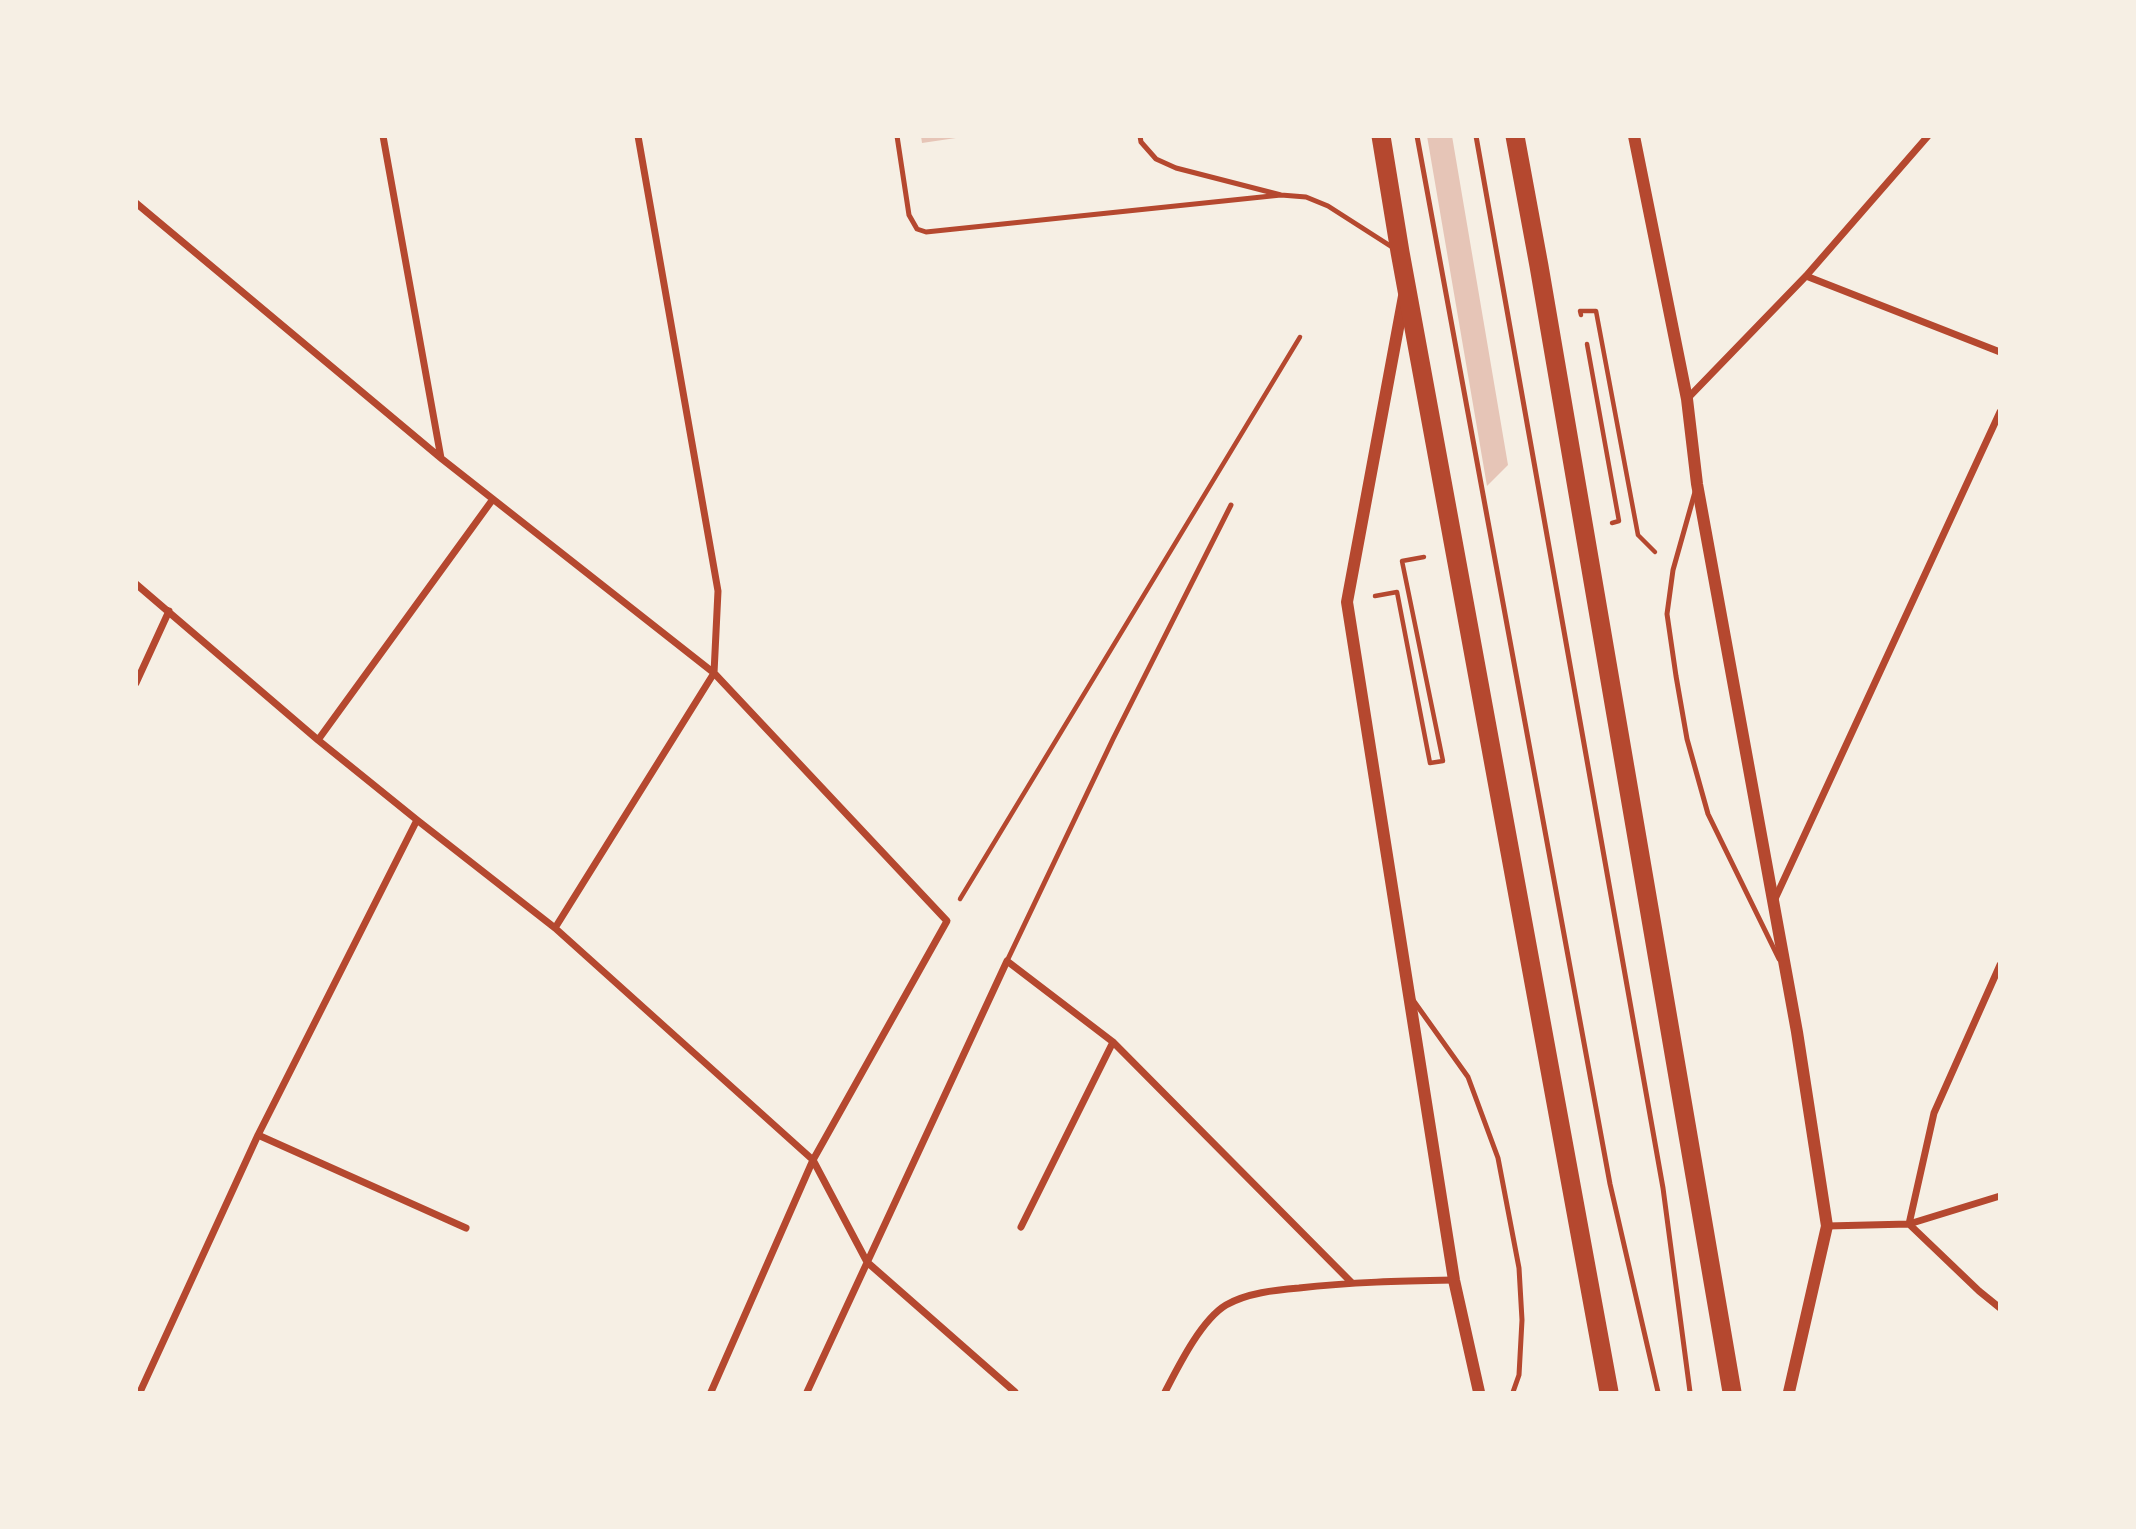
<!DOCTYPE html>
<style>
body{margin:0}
#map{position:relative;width:2136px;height:1529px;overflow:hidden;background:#f6efe4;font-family:"Sofia Sans Condensed",sans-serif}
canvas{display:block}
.frame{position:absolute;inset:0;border:138px solid #f6efe4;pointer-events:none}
</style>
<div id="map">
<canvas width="2136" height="1529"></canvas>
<div class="frame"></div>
</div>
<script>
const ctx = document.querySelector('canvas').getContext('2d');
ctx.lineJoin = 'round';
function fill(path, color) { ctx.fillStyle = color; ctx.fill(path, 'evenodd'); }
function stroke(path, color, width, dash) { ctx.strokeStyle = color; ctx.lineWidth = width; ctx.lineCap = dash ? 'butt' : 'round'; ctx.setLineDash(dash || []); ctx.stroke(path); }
const building = new Path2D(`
 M921,136H956V138L922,143Z
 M1427,136H1452L1508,465L1487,486Z`);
const path = new Path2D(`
 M1581,315L1580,311H1596L1638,535L1655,552
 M1587,344L1619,521L1612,523
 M1375,596L1397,592L1430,763L1443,761L1402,561L1424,557
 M960,899L1300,337`);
const service = new Path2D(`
 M897,136L909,215L917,229L926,232L1281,195
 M1140,136L1141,142L1156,159L1176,168L1281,195L1306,197L1328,206L1392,247
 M1417,136L1610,1184L1658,1392
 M1476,136L1663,1188L1690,1392
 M1695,492L1673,570L1667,614L1676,676L1687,739L1708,814L1779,959
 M1007,961L1113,739L1231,505
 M1413,1000L1468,1077L1498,1158L1519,1268L1522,1320L1519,1375L1513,1392`);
const minor = new Path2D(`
 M383,136L441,458
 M136,203L442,459L714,673L947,921L813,1160L711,1392
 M1806,276L2000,352
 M1687,399L1806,276L1928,136
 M136,584L318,740L417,820L555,928L813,1160L867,1262L1015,1392
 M136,683L169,611
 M318,740L493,499
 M1774,901L2000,412
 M555,928L714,673L718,591L638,136
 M2000,965L1934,1113L1909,1224L1979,1291L2000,1308
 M258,1135L466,1228
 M1827,1226L1909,1224L2000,1196
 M1021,1227L1113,1042
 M140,1392L258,1135L417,820
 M807,1392L1007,961L1113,1042L1351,1282
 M1165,1392C1178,1367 1201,1320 1226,1305C1247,1293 1275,1290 1299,1288C1351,1282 1402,1281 1454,1280`);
const tertiary = new Path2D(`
 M1634,136L1687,399L1697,484L1797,1032L1827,1226L1789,1392
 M1404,296L1347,602L1454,1280L1479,1392`);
const trunk = new Path2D(`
 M1381,136L1400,252L1609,1392
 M1515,136L1539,266L1732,1392`);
fill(building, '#e6c5b7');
stroke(path, '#b5482f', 4.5);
stroke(service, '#b5482f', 5);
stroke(minor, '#b5482f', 7);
stroke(tertiary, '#b5482f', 12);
stroke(trunk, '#b5482f', 19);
</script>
